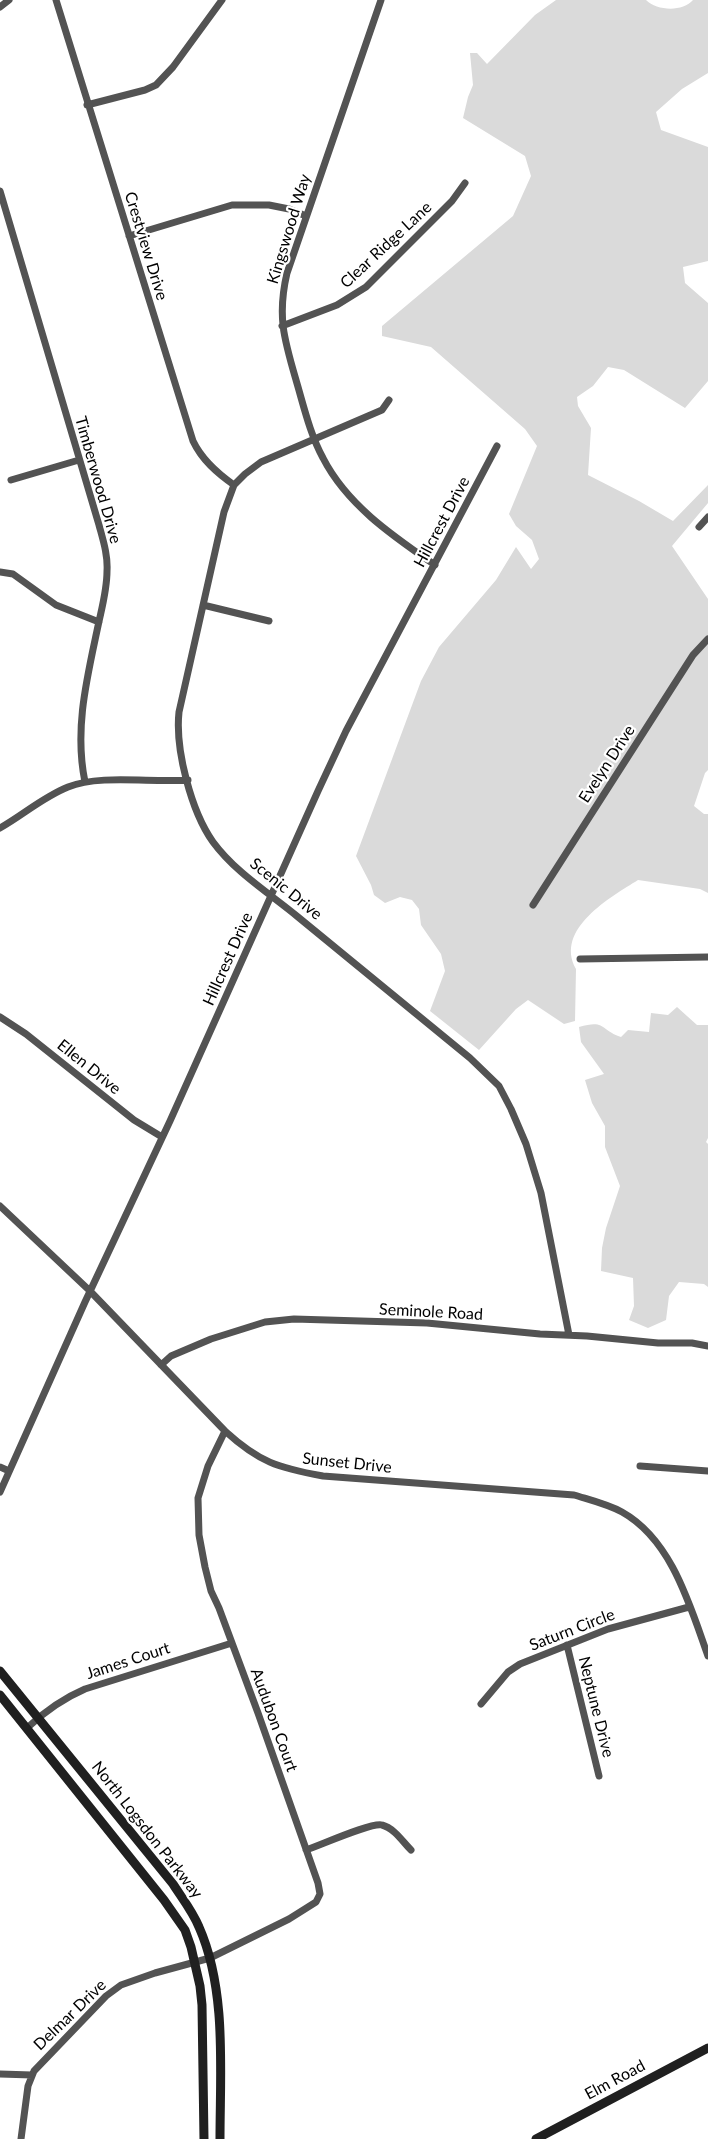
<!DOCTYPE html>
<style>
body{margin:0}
canvas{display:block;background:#fff}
</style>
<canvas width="708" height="2139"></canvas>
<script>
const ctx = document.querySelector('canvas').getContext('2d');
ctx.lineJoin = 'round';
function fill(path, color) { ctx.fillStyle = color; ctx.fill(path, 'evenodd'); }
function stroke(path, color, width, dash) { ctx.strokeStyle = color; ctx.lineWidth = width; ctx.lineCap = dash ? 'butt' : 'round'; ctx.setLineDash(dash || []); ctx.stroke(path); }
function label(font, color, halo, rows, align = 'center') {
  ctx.font = font + ' Lato,sans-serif'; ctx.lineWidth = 4.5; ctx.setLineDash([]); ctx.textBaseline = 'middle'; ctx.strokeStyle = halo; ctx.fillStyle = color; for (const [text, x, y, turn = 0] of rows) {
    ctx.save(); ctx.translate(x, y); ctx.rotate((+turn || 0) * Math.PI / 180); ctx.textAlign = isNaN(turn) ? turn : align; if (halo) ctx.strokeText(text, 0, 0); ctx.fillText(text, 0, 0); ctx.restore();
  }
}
const green = new Path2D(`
 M556,0H646C657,11 683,12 693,0H708V73L682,89L656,112L661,130L708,147V261L683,267L685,283L708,303V381L685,408L624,370L608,367L593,386L577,397L578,406L591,428L588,475L639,501L673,521L708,485V503L672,546L708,599V770L705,773L694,806L704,814H708V893L700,889L638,880C611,897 554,929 576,969L575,1021L564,1024L528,1000L516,1009L479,1050L430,1011L445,971L441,954L421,925L419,909L412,900L400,897L385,903L374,895L371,885L356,856L421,681L439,647L496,580L516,547L531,569L539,559L532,540L516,526L509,514L537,446L525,429L431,347L382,336V326L513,216L531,176L525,156L463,118L468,97L473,85L470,53H477L487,64L535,15Z
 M677,1007L697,1025H708V1138L706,1142L708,1144V1287L704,1284L679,1282L669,1296L666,1320L648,1328L629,1320L634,1306L633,1278L601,1271L602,1248L606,1228L620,1186L605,1147V1126L592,1103L585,1080L604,1074L581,1042L579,1027C606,1019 600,1030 621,1037L628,1030L649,1032L651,1013L668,1015Z`);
const street = new Path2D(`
 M56,0L193,441C202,460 217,473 234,485
 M381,0L287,273C277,316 284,339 296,380C304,407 310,434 323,458C347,505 393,536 435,565
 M0,7L9,0
 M87,105L145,90L156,85L173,67L222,0
 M0,191L99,525C103,540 108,555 107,571C107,590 102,607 98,626C87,678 74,729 85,782
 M129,236L232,205H269L289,209L306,216
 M282,326L337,305L366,287L452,201L465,183
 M389,400L382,410L261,462L245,474L234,485L224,512L179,712C175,749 191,811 213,842C235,872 269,893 298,917C355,964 413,1011 470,1058L499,1086L511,1109L526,1144L541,1193L569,1335
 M11,480L79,460
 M699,527L708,517
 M0,572L13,574L56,605L99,622
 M203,605L269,621
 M0,828C23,815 43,797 68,787C100,774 152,783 188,780
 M533,905L693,655L708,639
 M580,959L708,957
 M0,1017L26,1034L134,1120L162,1137
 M0,1206L90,1291L225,1431C259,1462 278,1468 323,1476L574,1495C590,1500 607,1504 622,1512C672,1540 690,1606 708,1656
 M161,1365L171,1356L211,1339L265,1322L294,1319L427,1323L540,1334L587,1336L658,1343H692L708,1346
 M640,1466L708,1471
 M0,1467L9,1471
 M0,1492L85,1302L170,1121L318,791L346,731L497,446
 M567,1645L599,1776
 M481,1704L508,1672L520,1664L608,1629L689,1607
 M27,1728C43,1713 64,1698 85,1689L232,1643
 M306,1850C321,1845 372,1822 382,1825C394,1828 403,1842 411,1850
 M0,2074L32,2075
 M21,2139L28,2086L34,2071L106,1996L121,1985L155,1973L210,1958L289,1919L316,1902L320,1894L318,1883L258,1713L219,1608L211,1591L205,1567L199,1535L198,1498L208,1466L225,1431`);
const secondary = new Path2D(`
 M0,1671L173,1884C182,1898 193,1912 199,1927C227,1990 220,2071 220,2139
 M0,1695L164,1900L185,1930L191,1947L200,1986L202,2005L204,2139
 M536,2139L708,2048`);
const streetNames = [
 ["Kingswood Way",289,229,-73],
 ["Clear Ridge Lane",386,245,-43],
 ["Crestview Drive",146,246,73],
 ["Timberwood Drive",98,480,74],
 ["Hillcrest Drive",442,522,-62],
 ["Evelyn Drive",607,764,-57],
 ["Scenic Drive",286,889,39],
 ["Hillcrest Drive",228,959,-66],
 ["Ellen Drive",89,1067,39],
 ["Seminole Road",431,1312,3],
 ["Sunset Drive",347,1463,6],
 ["Saturn Circle",572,1630,-21],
 ["James Court",128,1661,-18],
 ["Neptune Drive",596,1707,76],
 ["Audubon Court",274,1720,70],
 ["North Logsdon Parkway",147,1830,52],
 ["Delmar Drive",70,2015,-44],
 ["Elm Road",615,2080,-28]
];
fill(green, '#dadada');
stroke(street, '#535353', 7);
stroke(secondary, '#202020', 9);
label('16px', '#000', '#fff', streetNames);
</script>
